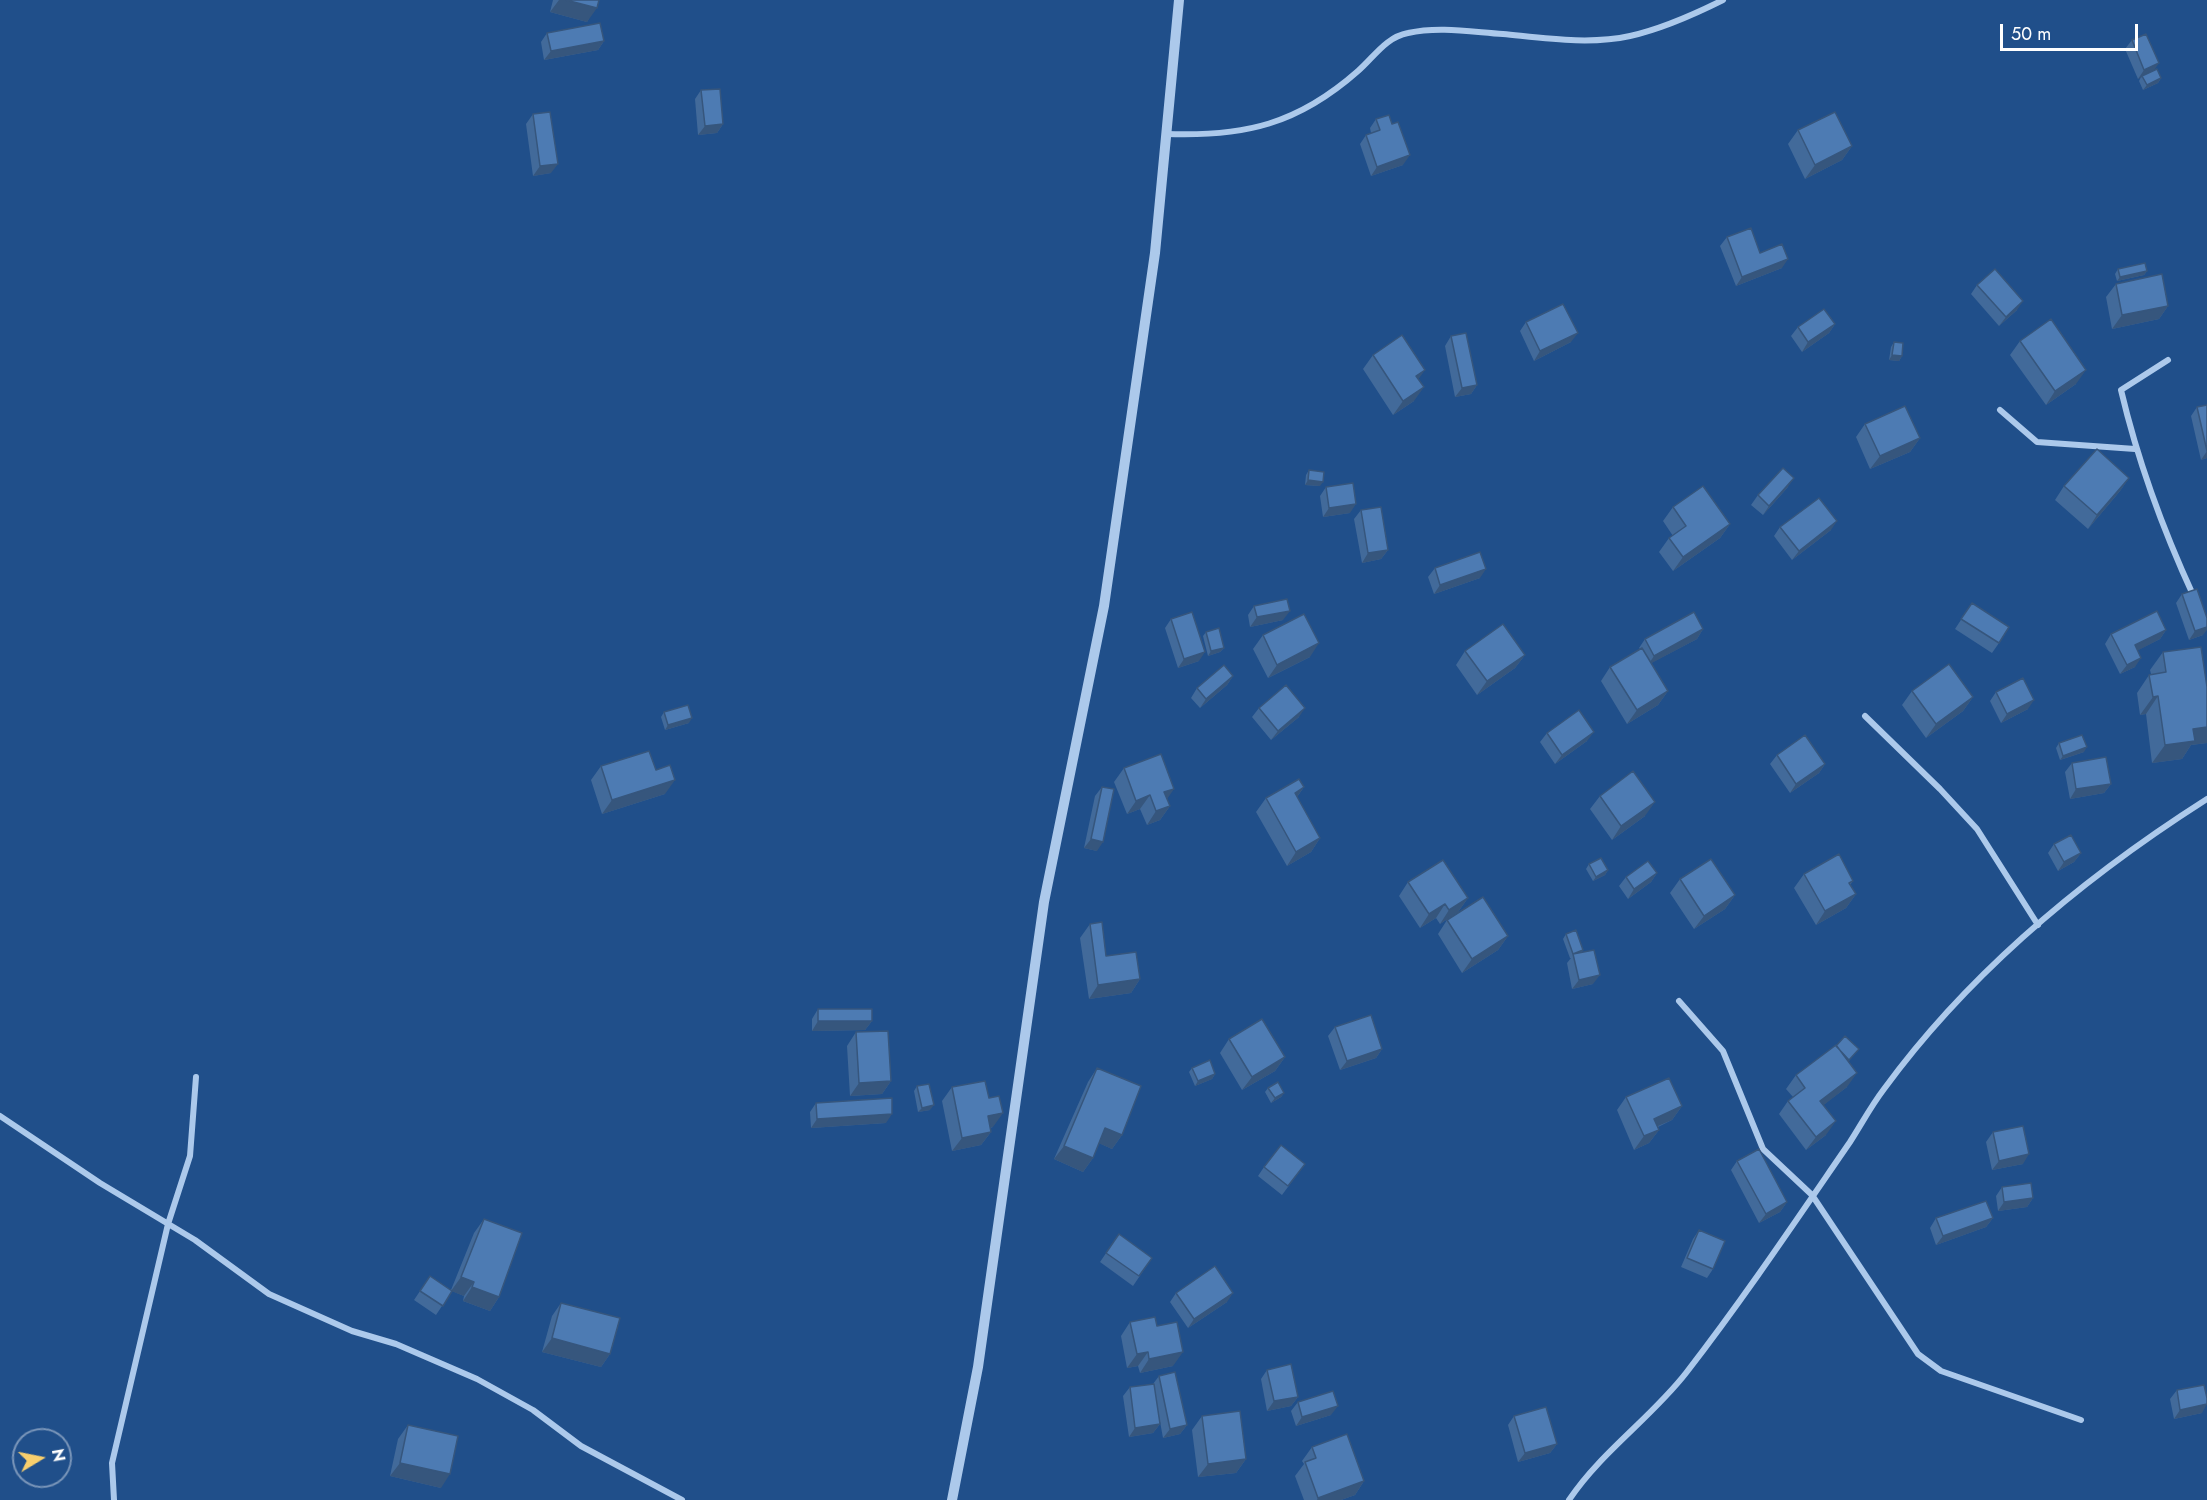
<!DOCTYPE html>
<style>
body{margin:0}
#map{position:relative;width:2207px;height:1500px;overflow:hidden;background:#204f8a;font-family:Jost,sans-serif}
canvas{display:block}
.north{position:absolute;left:12px;top:1428px;width:60px;height:60px;box-sizing:border-box;background:#204f8a;border:2px solid #7995b9;border-radius:50%;rotate:80deg;font-size:16px;font-weight:700;line-height:24px;text-align:center;color:#fff}
.north::after{content:'';display:block;margin:auto;width:21px;height:27px;background:#f8cf6d;clip-path:polygon(50% 0,100% 100%,50% 72%,0 100%)}
.scale{position:absolute;left:2000px;top:24px;width:138px;height:27px;box-sizing:border-box;border:3px solid #fff;border-top:0;padding-left:8px;font-size:18px;line-height:21px;white-space:nowrap;color:#fff;-webkit-text-stroke:4px #204f8a;paint-order:stroke}
</style>
<div id="map">
<canvas width="2207" height="1500"></canvas>
<div class="north">N</div>
<div class="scale">50 m</div>
</div>
<script>
const ctx = document.querySelector('canvas').getContext('2d');
ctx.lineJoin = 'round';
function stroke(path, color, width, dash) { ctx.strokeStyle = color; ctx.lineWidth = width; ctx.lineCap = dash ? 'butt' : 'round'; ctx.setLineDash(dash || []); ctx.stroke(path); }
function fill(path, color) { ctx.fillStyle = color; ctx.fill(path, 'evenodd'); }
const minor = new Path2D(`
 M1166,134C1245,137 1298,124 1358,71C1374,57 1386,37 1408,33C1439,26 1472,32 1503,34C1544,38 1589,45 1630,36C1661,29 1695,14 1723,0
 M2168,360L2121,390C2138,462 2163,530 2194,597
 M2000,410L2037,442L2135,449
 M1865,716L1940,789L1977,829L2038,925
 M1679,1001L1723,1051L1763,1149L1812,1195L1918,1354L1941,1371L2081,1420
 M0,1116L100,1183L195,1240L269,1294L352,1331L396,1344L477,1379L533,1410L581,1446L682,1500
 M114,1500L112,1463L168,1224L190,1156L196,1077
 M1569,1500C1601,1452 1651,1418 1686,1373C1744,1298 1797,1219 1850,1142C1861,1125 1871,1106 1884,1089C1969,973 2086,876 2207,799`);
const tertiary = new Path2D(`
 M952,1500L978,1367L1044,902L1104,606L1155,253L1179,0`);
const wall = new Path2D(`
 M553,0H599L587,22L550,12Z
 M547,33L604,41L598,50L544,60L541,42Z
 M2132,40L2154,70L2161,78L2158,83L2143,90L2139,81L2141,77L2138,79L2125,49Z
 M701,90L723,124L717,133L698,135L695,99Z
 M533,114L551,173L533,176L526,124Z
 M1376,119L1392,124L1403,165L1371,176L1360,144L1366,135L1371,133L1370,128Z
 M1798,130L1852,146L1842,160L1805,179L1788,144Z
 M1727,237L1760,253L1782,268L1736,286L1720,246Z
 M2118,269L2147,271L2144,275L2117,281L2115,274Z
 M2116,284L2168,306L2159,319L2112,329L2106,297Z
 M1977,285L2017,310L1999,326L1971,294Z
 M1526,322L1571,342L1534,361L1520,331Z
 M1835,324L1829,333L1802,352L1791,336L1798,327Z
 M1451,336L1477,385L1471,394L1455,397L1445,346Z
 M2020,341L2076,384L2046,405L2010,355Z
 M1894,342L1902,356L1899,361L1889,360L1891,347Z
 M1373,355L1414,401L1393,415L1363,369Z
 M2207,405V458L2201,460L2191,416L2197,407Z
 M1865,424L1920,438L1910,452L1870,469L1856,437Z
 M1309,470L1320,486L1305,485L1306,475Z
 M2129,478L2120,491L2088,529L2055,500L2064,486Z
 M1326,487L1350,513L1323,517L1320,496Z
 M1788,487L1763,515L1751,505L1758,495Z
 M1673,507L1730,524L1720,538L1673,571L1659,552L1669,538L1673,536L1663,521Z
 M1361,510L1388,550L1381,559L1362,563L1354,519Z
 M1780,527L1831,530L1792,560L1774,536Z
 M1435,568L1480,578L1434,594L1428,577Z
 M2182,594L2203,635L2189,640L2176,603Z
 M1972,603L1999,643L1992,653L1955,629Z
 M1254,606L1283,620L1250,627L1248,615Z
 M1171,619L1199,661L1178,668L1165,628Z
 M1703,629L1697,639L1651,663L1668,691L1658,705L1627,724L1601,681L1610,667L1640,649L1639,648L1645,639Z
 M2166,630L2160,639L2138,650L2135,667L2120,674L2105,644L2111,634Z
 M1206,632L1224,648L1220,652L1208,656L1203,636Z
 M1263,635L1310,657L1268,678L1253,649Z
 M1465,651L1525,655L1515,668L1477,695L1456,665Z
 M2163,652L2207,687V743L2191,745L2182,759L2152,763L2146,714L2140,715L2137,693L2149,675L2151,674L2150,670Z
 M1233,676L1227,685L1200,708L1191,698L1197,688Z
 M1912,691L1973,697L1963,711L1926,738L1902,705Z
 M1996,692L2028,709L2001,723L1990,701Z
 M1259,708L1299,717L1271,740L1252,717Z
 M664,712L689,723L665,730L661,717Z
 M1547,733L1587,741L1555,764L1540,742Z
 M2059,743L2084,752L2060,760L2056,748Z
 M1777,755L1825,764L1819,773L1790,793L1770,764Z
 M2072,763L2111,784L2104,793L2070,799L2065,772Z
 M601,766L656,770L665,794L602,814L591,780Z
 M1124,768L1167,799L1170,806L1160,820L1147,825L1140,809L1127,814L1114,782Z
 M1102,787L1097,851L1084,848L1095,796Z
 M1304,787L1297,797L1320,838L1311,852L1287,866L1256,812L1266,798Z
 M1600,796L1645,816L1612,840L1590,809Z
 M2054,844L2081,853L2074,862L2058,871L2048,853Z
 M1589,864L1608,870L1605,875L1593,881L1586,869Z
 M1657,873L1651,882L1628,899L1619,886L1626,877Z
 M1804,874L1853,881L1850,885L1856,894L1846,908L1816,925L1794,888Z
 M1680,879L1735,895L1725,909L1694,929L1670,893Z
 M1408,882L1468,898L1458,912L1440,924L1436,918L1420,928L1399,896Z
 M1447,920L1508,936L1498,950L1462,973L1438,934Z
 M1090,924L1106,956L1140,979L1131,993L1089,999L1080,938Z
 M1566,934L1583,950L1582,952L1593,984L1572,989L1567,963L1571,958H1570L1563,939Z
 M818,1009L872,1021L865,1030L812,1031V1019Z
 M1335,1027L1382,1049L1376,1058L1340,1070L1328,1036Z
 M856,1032L891,1081L882,1094L850,1096L847,1046Z
 M1229,1039L1285,1057L1275,1071L1242,1090L1220,1053Z
 M1859,1049L1848,1062L1847,1087L1823,1105L1826,1135L1806,1150L1779,1114L1788,1101L1793,1097L1786,1089L1796,1075Z
 M1097,1068L1122,1135L1112,1149L1099,1143L1093,1158L1083,1172L1054,1159L1088,1082Z
 M1192,1068L1215,1074L1212,1079L1195,1086L1189,1072Z
 M917,1086L930,1110L918,1112L914,1091Z
 M952,1087L993,1127L990,1128L991,1132L981,1145L952,1151L942,1101Z
 M1268,1088L1284,1093L1281,1097L1271,1103L1265,1092Z
 M1626,1097L1682,1106L1672,1120L1658,1127L1659,1130L1649,1143L1634,1150L1617,1110Z
 M816,1103L886,1123L811,1128L810,1112Z
 M1993,1132L2023,1164L1992,1170L1986,1142Z
 M1737,1161L1787,1202L1780,1212L1759,1223L1731,1170Z
 M1305,1164L1282,1195L1258,1176L1264,1167Z
 M2002,1187L2033,1198L2027,1207L1998,1211L1996,1196Z
 M1936,1218H1993L1986,1227L1936,1245L1930,1228Z
 M484,1219L499,1297L490,1311L463,1301L464,1296L452,1291L436,1315L414,1300L430,1276L451,1290L474,1233Z
 M1699,1230L1713,1269L1707,1278L1681,1267L1693,1239Z
 M1119,1234L1152,1258L1133,1286L1100,1262Z
 M1176,1293L1227,1302L1188,1328L1170,1302Z
 M561,1303L610,1354L601,1367L542,1352L552,1316Z
 M1130,1322L1173,1366L1140,1373L1138,1366L1127,1368L1121,1336Z
 M1267,1370L1298,1397L1291,1406L1267,1411L1261,1379Z
 M1159,1376L1187,1425L1180,1434L1163,1438L1157,1405L1160,1424L1153,1433L1129,1437L1123,1396L1130,1387L1153,1384Z
 M2177,1390L2202,1413L2174,1419L2170,1399Z
 M1298,1402L1331,1415L1296,1426L1291,1411Z
 M1202,1416L1246,1459L1236,1473L1198,1477L1192,1430Z
 M1514,1416L1557,1444L1550,1453L1518,1462L1508,1425Z
 M408,1425L441,1488L390,1476L398,1439Z
 M1312,1447L1364,1481L1355,1495L1341,1500H1304L1295,1476L1304,1464L1302,1461Z`);
const shadedWall = new Path2D(`
 M559,0H566L597,8L587,22L550,12Z
 M604,41L598,50L544,60L551,51Z
 M2159,63L2153,72L2138,79L2144,70Z
 M2161,78L2158,83L2143,90L2147,85Z
 M723,124L717,133L698,135L705,126Z
 M1852,146L1842,160L1805,179L1815,165Z
 M1410,155L1403,165L1371,176L1377,167Z
 M558,164L551,173L533,176L540,166Z
 M1788,259L1782,268L1736,286L1742,277Z
 M2147,271L2144,275L2117,281L2120,277Z
 M2023,301L2017,310L1999,326L2006,317Z
 M2168,306L2159,319L2112,329L2122,315Z
 M1835,324L1829,333L1802,352L1808,342Z
 M1578,333L1571,342L1534,361L1540,351Z
 M1892,355L1902,356L1899,361L1889,360Z
 M1425,370L1415,384L1416,376Z
 M2086,370L2076,384L2046,405L2055,391Z
 M1477,385L1471,394L1455,397L1462,388Z
 M1424,387L1414,401L1393,415L1403,401Z
 M1920,438L1910,452L1870,469L1880,456Z
 M2207,451V458L2201,460Z
 M1794,478L1788,487L1763,515L1769,506Z
 M2129,478L2120,491L2088,529L2097,515Z
 M1308,480L1323,482L1320,486L1305,485Z
 M1356,504L1350,513L1323,517L1329,508Z
 M1837,521L1831,530L1792,560L1799,551Z
 M1730,524L1720,538L1673,571L1683,557Z
 M1388,550L1381,559L1362,563L1368,553Z
 M1486,569L1480,578L1434,594L1440,585Z
 M1290,611L1283,620L1250,627L1257,617Z
 M2207,627V630L2203,635L2189,640L2195,631Z
 M1703,629L1697,639L1648,665L1654,656Z
 M2166,630L2160,639L2129,655L2135,645Z
 M1319,643L1310,657L1268,678L1277,665Z
 M1224,648L1220,652L1208,656L1211,651Z
 M1205,652L1199,661L1178,668L1184,659Z
 M1525,655L1515,668L1477,695L1487,681Z
 M2141,658L2135,667L2120,674L2127,665Z
 M1233,676L1227,685L1200,708L1206,699Z
 M1668,691L1658,705L1627,724L1637,710Z
 M2158,696L2146,714L2140,715L2153,697Z
 M1973,697L1963,711L1926,738L1936,724Z
 M2034,700L2028,709L2001,723L2007,714Z
 M1305,708L1299,717L1271,740L1278,731Z
 M692,718L689,723L665,730L668,725Z
 M2207,727V743L2191,745L2182,759L2152,763L2165,745L2193,729Z
 M1594,732L1587,741L1555,764L1562,755Z
 M2087,747L2084,752L2060,760L2063,756Z
 M1825,764L1819,773L1790,793L1796,784Z
 M675,780L665,794L602,814L612,800Z
 M2111,784L2104,793L2070,799L2076,789Z
 M1304,787L1294,801L1295,793Z
 M1174,789L1165,802L1164,792Z
 M1150,795L1140,809L1127,814L1136,801Z
 M1655,802L1645,816L1612,840L1621,826Z
 M1170,806L1160,820L1147,825L1156,811Z
 M1320,838L1311,852L1287,866L1296,852Z
 M1091,839L1103,842L1097,851L1084,848Z
 M2081,853L2074,862L2058,871L2064,862Z
 M1608,870L1605,875L1593,881L1596,877Z
 M1657,873L1651,882L1628,899L1634,889Z
 M1856,894L1846,908L1816,925L1825,911Z
 M1735,895L1725,909L1694,929L1704,916Z
 M1468,898L1458,912L1440,924L1449,910Z
 M1445,904L1436,918L1420,928L1429,914Z
 M1508,936L1498,950L1462,973L1472,959Z
 M1600,975L1593,984L1572,989L1579,980Z
 M1140,979L1131,993L1089,999L1098,985Z
 M818,1021H872L865,1030L812,1031Z
 M1382,1049L1376,1058L1340,1070L1347,1061Z
 M1285,1057L1275,1071L1242,1090L1252,1077Z
 M1857,1073L1847,1087L1811,1115L1820,1101Z
 M1215,1074L1212,1079L1195,1086L1198,1081Z
 M891,1081L882,1094L850,1096L859,1083Z
 M1284,1093L1281,1097L1271,1103L1275,1098Z
 M934,1105L930,1110L918,1112L922,1108Z
 M1682,1106L1672,1120L1644,1132L1654,1119Z
 M1003,1113L993,1127L978,1130L988,1116Z
 M892,1114L886,1123L811,1128L817,1119Z
 M1836,1121L1826,1135L1806,1150L1816,1137Z
 M1105,1128L1122,1135L1112,1149L1096,1142Z
 M1659,1130L1649,1143L1634,1150L1644,1136Z
 M991,1132L981,1145L952,1151L962,1138Z
 M1064,1146L1093,1158L1083,1172L1054,1159Z
 M2029,1154L2023,1164L1992,1170L1999,1161Z
 M2033,1198L2027,1207L1998,1211L2004,1202Z
 M1787,1202L1780,1212L1759,1223L1766,1214Z
 M1993,1218L1986,1227L1936,1245L1943,1236Z
 M461,1277L474,1282L464,1296L451,1291Z
 M472,1287L499,1297L490,1311L463,1301Z
 M1233,1293L1227,1302L1188,1328L1194,1319Z
 M552,1338L610,1354L601,1367L542,1352Z
 M1148,1352L1138,1366L1127,1368L1137,1354Z
 M1183,1352L1173,1366L1140,1373L1149,1359Z
 M1298,1397L1291,1406L1267,1411L1274,1401Z
 M2207,1404L2202,1413L2174,1419L2180,1410Z
 M1338,1406L1331,1415L1296,1426L1302,1417Z
 M1160,1424L1153,1433L1129,1437L1135,1428Z
 M1187,1425L1180,1434L1163,1438L1170,1429Z
 M1557,1444L1550,1453L1518,1462L1525,1453Z
 M1246,1459L1236,1473L1198,1477L1208,1464Z
 M400,1463L450,1474L441,1488L390,1476Z
 M1364,1481L1355,1495L1341,1500H1317L1318,1498Z`);
const building = new Path2D(`
 M566,0H599L597,8Z
 M600,23L604,41L551,51L547,33Z
 M2146,34L2159,63L2144,70L2132,40Z
 M2157,69L2161,78L2147,85L2142,76Z
 M720,89L723,124L705,126L701,90Z
 M550,112L558,164L540,166L533,114Z
 M1835,112L1852,146L1815,165L1798,130Z
 M1389,115L1392,124L1398,122L1410,155L1377,167L1366,135L1380,130L1376,119Z
 M1751,228L1760,253L1782,244L1788,259L1742,277L1727,237Z
 M2145,263L2147,271L2120,277L2118,269Z
 M1995,269L2023,301L2006,317L1977,285Z
 M2162,274L2168,306L2122,315L2116,284Z
 M1563,304L1578,333L1540,351L1526,322Z
 M1824,309L1835,324L1808,342L1798,327Z
 M2051,319L2086,370L2055,391L2020,341Z
 M1466,333L1477,385L1462,388L1451,336Z
 M1402,335L1425,370L1416,376L1424,387L1403,401L1373,355Z
 M1894,342L1903,343L1902,356L1892,355Z
 M2207,405V451L2197,407Z
 M1905,406L1920,438L1880,456L1865,424Z
 M2097,449L2129,478L2097,515L2064,486Z
 M1783,468L1794,478L1769,506L1758,495Z
 M1309,470L1324,472L1323,482L1308,480Z
 M1353,483L1356,504L1329,508L1326,487Z
 M1703,486L1730,524L1683,557L1669,538L1686,526L1673,507Z
 M1819,498L1837,521L1799,551L1780,527Z
 M1381,507L1388,550L1368,553L1361,510Z
 M1480,552L1486,569L1440,585L1435,568Z
 M2197,589L2207,618V627L2195,631L2182,594Z
 M1287,599L1290,611L1257,617L1254,606Z
 M1972,603L2009,627L1999,643L1961,619Z
 M2157,611L2166,630L2135,645L2141,658L2127,665L2111,634Z
 M1192,612L1205,652L1184,659L1171,619Z
 M1694,612L1703,629L1654,656L1645,639Z
 M1304,614L1319,643L1277,665L1263,635Z
 M1503,624L1525,655L1487,681L1465,651Z
 M1219,628L1224,648L1211,651L1206,632Z
 M2201,647L2207,687V727L2193,729L2195,741L2165,745L2158,696L2153,697L2149,675L2166,672L2163,652Z
 M1642,648L1668,691L1637,710L1610,667Z
 M1949,664L1973,697L1936,724L1912,691Z
 M1224,665L1233,676L1206,699L1197,688Z
 M2023,678L2034,700L2007,714L1996,692Z
 M1286,685L1305,708L1278,731L1259,708Z
 M688,705L692,718L668,725L664,712Z
 M1579,710L1594,732L1562,755L1547,733Z
 M1805,735L1825,764L1796,784L1777,755Z
 M2082,735L2087,747L2063,756L2059,743Z
 M649,751L656,770L670,765L675,780L612,800L601,766Z
 M1161,754L1174,789L1164,792L1170,806L1156,811L1150,795L1136,801L1124,768Z
 M2106,757L2111,784L2076,789L2072,763Z
 M1633,771L1655,802L1621,826L1600,796Z
 M1299,779L1304,787L1295,793L1320,838L1296,852L1266,798Z
 M1102,787L1114,789L1103,842L1091,839Z
 M2071,835L2081,853L2064,862L2054,844Z
 M1839,854L1853,881L1849,883L1856,894L1825,911L1804,874Z
 M1601,858L1608,870L1596,877L1589,864Z
 M1711,859L1735,895L1704,916L1680,879Z
 M1443,860L1468,898L1449,910L1445,904L1429,914L1408,882Z
 M1648,861L1657,873L1634,889L1626,877Z
 M1483,897L1508,936L1472,959L1447,920Z
 M1102,922L1106,956L1136,952L1140,979L1098,985L1090,924Z
 M1576,930L1583,950L1573,954L1566,934Z
 M1594,950L1600,975L1579,980L1573,954Z
 M818,1009H872V1021H818Z
 M1371,1015L1382,1049L1347,1061L1335,1027Z
 M1262,1019L1285,1057L1252,1077L1229,1039Z
 M888,1031L891,1081L859,1083L856,1032Z
 M1845,1036L1859,1049L1849,1060L1836,1046Z
 M1836,1045L1857,1073L1820,1101L1836,1121L1816,1137L1788,1101L1805,1088L1796,1075Z
 M1210,1060L1215,1074L1198,1081L1192,1068Z
 M1097,1068L1141,1086L1122,1135L1105,1128L1093,1158L1064,1146Z
 M1669,1078L1682,1106L1654,1119L1659,1130L1644,1136L1626,1097Z
 M985,1081L989,1098L999,1096L1003,1113L988,1116L991,1132L962,1138L952,1087Z
 M1278,1082L1284,1093L1275,1098L1268,1088Z
 M929,1084L934,1105L922,1108L917,1086Z
 M892,1098V1114L817,1119L816,1103Z
 M2023,1126L2029,1154L1999,1161L1993,1132Z
 M1281,1145L1305,1164L1288,1186L1264,1167Z
 M1759,1149L1787,1202L1766,1214L1737,1161Z
 M2031,1183L2033,1198L2004,1202L2002,1187Z
 M1986,1201L1993,1218L1943,1236L1936,1218Z
 M484,1219L522,1233L499,1297L472,1287L474,1282L461,1277Z
 M1699,1230L1725,1241L1713,1269L1687,1258Z
 M1119,1234L1152,1258L1139,1276L1106,1253Z
 M1215,1266L1233,1293L1194,1319L1176,1293Z
 M430,1276L452,1291L443,1306L420,1291Z
 M561,1303L620,1318L610,1354L552,1338Z
 M1155,1317L1157,1326L1177,1322L1183,1352L1149,1359L1148,1352L1137,1354L1130,1322Z
 M1291,1364L1298,1397L1274,1401L1267,1370Z
 M1175,1372L1187,1425L1170,1429L1159,1376Z
 M1154,1384L1160,1424L1135,1428L1130,1387Z
 M2204,1385L2207,1398V1404L2180,1410L2177,1390Z
 M1333,1391L1338,1406L1302,1417L1298,1402Z
 M1546,1407L1557,1444L1525,1453L1514,1416Z
 M1240,1411L1246,1459L1208,1464L1202,1416Z
 M408,1425L458,1436L450,1474L400,1463Z
 M1347,1434L1364,1481L1318,1498L1305,1462L1316,1458L1312,1447Z`);
stroke(minor, '#acc9eb', 6);
stroke(tertiary, '#acc9eb', 10);
fill(wall, '#426a9a');
fill(shadedWall, '#36567d');
fill(building, '#4d7bb3');
stroke(building, '#36567d', 1.5);
</script>
